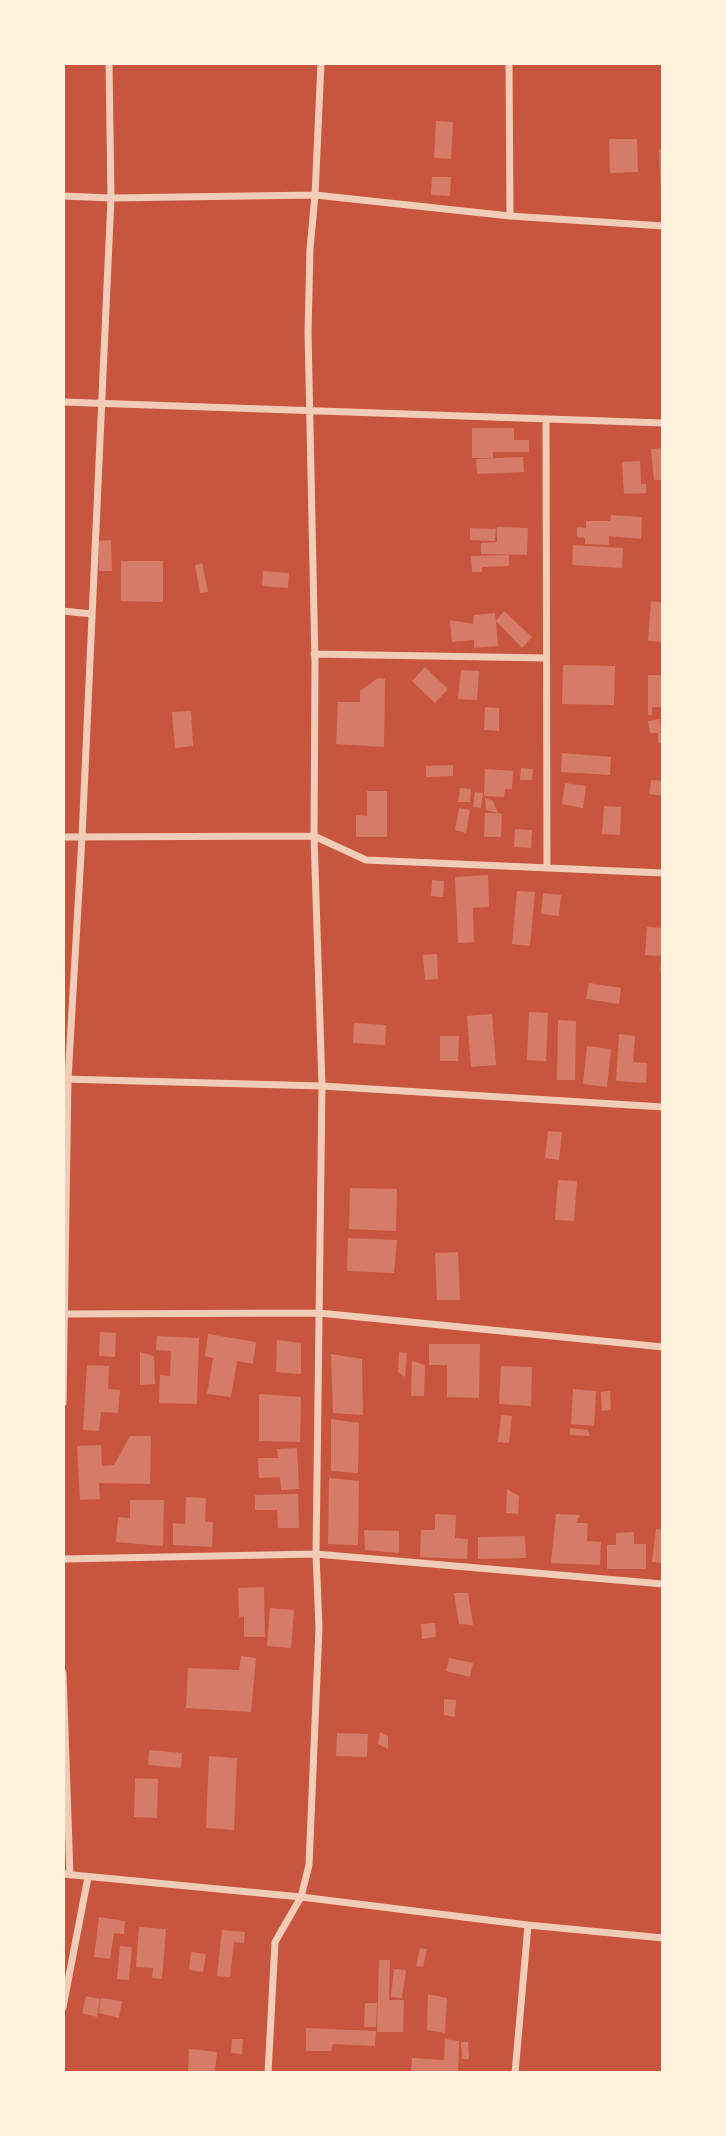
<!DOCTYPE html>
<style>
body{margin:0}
#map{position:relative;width:726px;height:2136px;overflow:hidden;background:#c8553d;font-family:Montserrat,sans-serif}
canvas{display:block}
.frame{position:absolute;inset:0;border:65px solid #fff3e0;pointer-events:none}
</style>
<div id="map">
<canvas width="726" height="2136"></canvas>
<div class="frame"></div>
</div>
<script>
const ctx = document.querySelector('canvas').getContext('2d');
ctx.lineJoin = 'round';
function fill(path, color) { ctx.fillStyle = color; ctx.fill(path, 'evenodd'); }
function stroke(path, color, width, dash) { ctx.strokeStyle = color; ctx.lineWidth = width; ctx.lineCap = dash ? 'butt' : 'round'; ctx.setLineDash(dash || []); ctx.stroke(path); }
const building = new Path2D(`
 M436,121L453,122L451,159L434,158Z
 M609,139H637L638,172L610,173Z
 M659,149H663V197H661Z
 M432,177H451L450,196L431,195Z
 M472,428H514V440H529V452H493V458H472Z
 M663,448V480H654L651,449Z
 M523,457L524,472L477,474L476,459Z
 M640,461L641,484H646V493L624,494L622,462Z
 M611,515L642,517L641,539L609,536V545L585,544V538L577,537V527L586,528V521H610Z
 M497,527L528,528L527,555L481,554V543L497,542Z
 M470,528L496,529L495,541L470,540Z
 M111,540L112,571H99L98,541Z
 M573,545L623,548L622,568L572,565Z
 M509,555V566L482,567V572H472L471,556Z
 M121,561H163V602L121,601Z
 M202,563L208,592L200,593L195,565Z
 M263,571L289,573L288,588L262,586Z
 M651,601L663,603V642L648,641Z
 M504,611L532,637L522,648L496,621L498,646L474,648V640L452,642L450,620L473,624L474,615L495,613L496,621Z
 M563,665L615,666L614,705L562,704Z
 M425,667L448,689L435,703L412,681Z
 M461,670L479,671L477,700L458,699Z
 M648,675H663V707H652V715H648Z
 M378,678L385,679L384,747L336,744L338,702H360V691Z
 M485,707L499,708V731L484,730Z
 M191,711L193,746L175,748L172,712Z
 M660,719L661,732L658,733H663V743H658V733H650L648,721Z
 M562,753L611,757L610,775L561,772Z
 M453,765V776L426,777V766Z
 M521,768L533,769L532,780H520Z
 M485,769L513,771L512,789H505L504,797L484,796Z
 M651,780L663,781V796L649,794Z
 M565,783L586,786L583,808L562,804Z
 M460,788L471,789L470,802H458Z
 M367,791H387V837H356V815L367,816Z
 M475,792L483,793L481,808L473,807Z
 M485,798L493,801L498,813L502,814L501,837H484L485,813H498L486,810Z
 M604,806L621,807L620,835L602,834Z
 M459,808L470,810L466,833L455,830Z
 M515,829L532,830L531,848L514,847Z
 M488,875L489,907L473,908L474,942L458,943L455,877Z
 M432,880L444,881L443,897L431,896Z
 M517,891L535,892L530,946L512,944Z
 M543,893L561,895L559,916L541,914Z
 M647,927L663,928V973L660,972L661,956L645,955Z
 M437,954L438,979L425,980L423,955Z
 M589,983L621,988L619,1004L586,999Z
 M529,1012L548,1013L546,1061L527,1060Z
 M492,1014L496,1065L471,1067L467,1016Z
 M558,1020L576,1021L575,1080H557Z
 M354,1023L386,1025L385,1045L353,1043Z
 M619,1034L635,1036L633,1062L647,1063L646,1083L616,1081Z
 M440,1036H459L458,1061H440Z
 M587,1046L611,1049L607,1087L583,1084Z
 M548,1131L562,1132L559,1160L545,1158Z
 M558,1180L577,1181L574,1221L555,1220Z
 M350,1188L397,1189L396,1231L349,1229Z
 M348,1238L397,1240L394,1273L347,1271Z
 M458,1252L460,1300H437L435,1253Z
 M100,1332L116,1333L115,1357L99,1356Z
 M208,1334L256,1342L253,1364L237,1361L231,1397L207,1394L213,1358L205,1356Z
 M157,1336L199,1338L197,1404L159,1403L160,1375L170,1376L171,1351L156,1350Z
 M277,1340L301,1343V1374L276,1372Z
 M429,1344H480L479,1398L447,1397V1365H429Z
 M140,1352L154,1356L155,1384L140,1385Z
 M399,1352L407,1353L405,1377L398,1372Z
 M331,1354L362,1359L363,1415L333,1413Z
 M412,1361L425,1365L424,1396H411Z
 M87,1365L109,1366L108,1389L120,1390L118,1413L101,1412L99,1431L83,1430Z
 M501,1366L532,1367L531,1406L499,1404Z
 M573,1389L596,1391L594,1426L571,1424Z
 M610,1391L611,1410L602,1411L601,1392Z
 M259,1394L301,1397L300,1442L259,1441Z
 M501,1415L512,1416L509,1443L498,1442Z
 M331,1419L359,1423L358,1473L331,1471Z
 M570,1428L588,1430L590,1436L570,1435Z
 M130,1436H151L150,1484L99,1483L100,1499L80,1500L77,1446L101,1445L102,1466L114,1465Z
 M297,1448L299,1489L281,1490L280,1477L259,1478L258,1458H278L277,1449Z
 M329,1478L359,1481L358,1545L328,1544Z
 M507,1489L519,1496L518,1514L506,1513Z
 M298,1494L299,1528H278L277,1510H255V1495Z
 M186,1497L206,1498L205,1522H213L212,1547L173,1545V1523L185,1524Z
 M130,1500H164L163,1546L116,1542L118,1517L130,1518Z
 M435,1514L456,1515L455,1538L468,1539L467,1559L420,1557L421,1530H435Z
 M556,1514L580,1515L576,1523H588L587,1541L601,1542L600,1565L551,1563Z
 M656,1529L663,1530V1563L652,1562Z
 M364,1530L399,1531V1553L365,1550Z
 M634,1532V1544H646V1569H607V1545H616V1533Z
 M525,1536L526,1558L478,1559V1537Z
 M264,1587L265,1637H244V1616L239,1617L238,1588Z
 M454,1593H468L473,1625L459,1624Z
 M270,1608L294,1610L291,1648L267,1646Z
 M435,1623L436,1637L422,1639L421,1624Z
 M241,1656L256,1658L251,1712L186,1708L188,1668L239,1670Z
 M449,1658L473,1663L470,1677L446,1671Z
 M444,1699L456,1700L455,1717L444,1715Z
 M380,1732L388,1736V1749L378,1744Z
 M337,1733L368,1734L367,1757L336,1756Z
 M149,1750L182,1753L181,1768L148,1765Z
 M209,1756L237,1758L234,1830L206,1828Z
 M135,1778L158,1779L157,1818L134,1817Z
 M99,1917L125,1921L124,1934L114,1933L110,1959L94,1957Z
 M139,1927L166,1929L162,1979L152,1978L153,1968L136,1967Z
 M222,1930L245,1932L244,1943L234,1942L230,1977L217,1976Z
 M120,1946L132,1947L129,1980L117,1979Z
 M420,1948L427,1949L423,1967L416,1966Z
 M191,1952L206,1954L203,1972L189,1970Z
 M379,1960H390L389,2000H404L403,2032H377Z
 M394,1969L406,1970L402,1998L391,1997Z
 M428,1994L447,1998L445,2033L427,2030Z
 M86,1996L100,1999L97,2017L82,2013Z
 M101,1998L122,2001L119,2018L99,2013Z
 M365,2003H377L376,2027H364Z
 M306,2028L376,2031L375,2046L333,2044L331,2051H306Z
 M232,2039H243L242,2054L231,2053Z
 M445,2039L459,2041L458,2073H411L412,2058L444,2060Z
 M461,2042H468L469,2059H462Z
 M189,2049L217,2052L215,2073H188Z`);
const minor = new Path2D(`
 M509,63L510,216
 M63,196L111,198L315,195L510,216L663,226
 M63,402L663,423
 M546,419L547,868
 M63,611L92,614
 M314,654L546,658
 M63,837L314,836L366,860L663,873
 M63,1079L322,1086L663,1107
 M63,1314L319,1313L663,1347
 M63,1403L68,1079L82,837L111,198L109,63
 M63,1559L316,1554L663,1584
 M63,1673L70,1875
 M63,1874L301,1897L528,1925L663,1938
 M63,2007L88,1877
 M268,2073L275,1942L301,1897L309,1865L319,1628L316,1554L322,1086L314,836L315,663L308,332L310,249L315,195L321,63
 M515,2073L528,1925`);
fill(building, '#d67c66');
stroke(minor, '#f1ccb7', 7);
</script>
